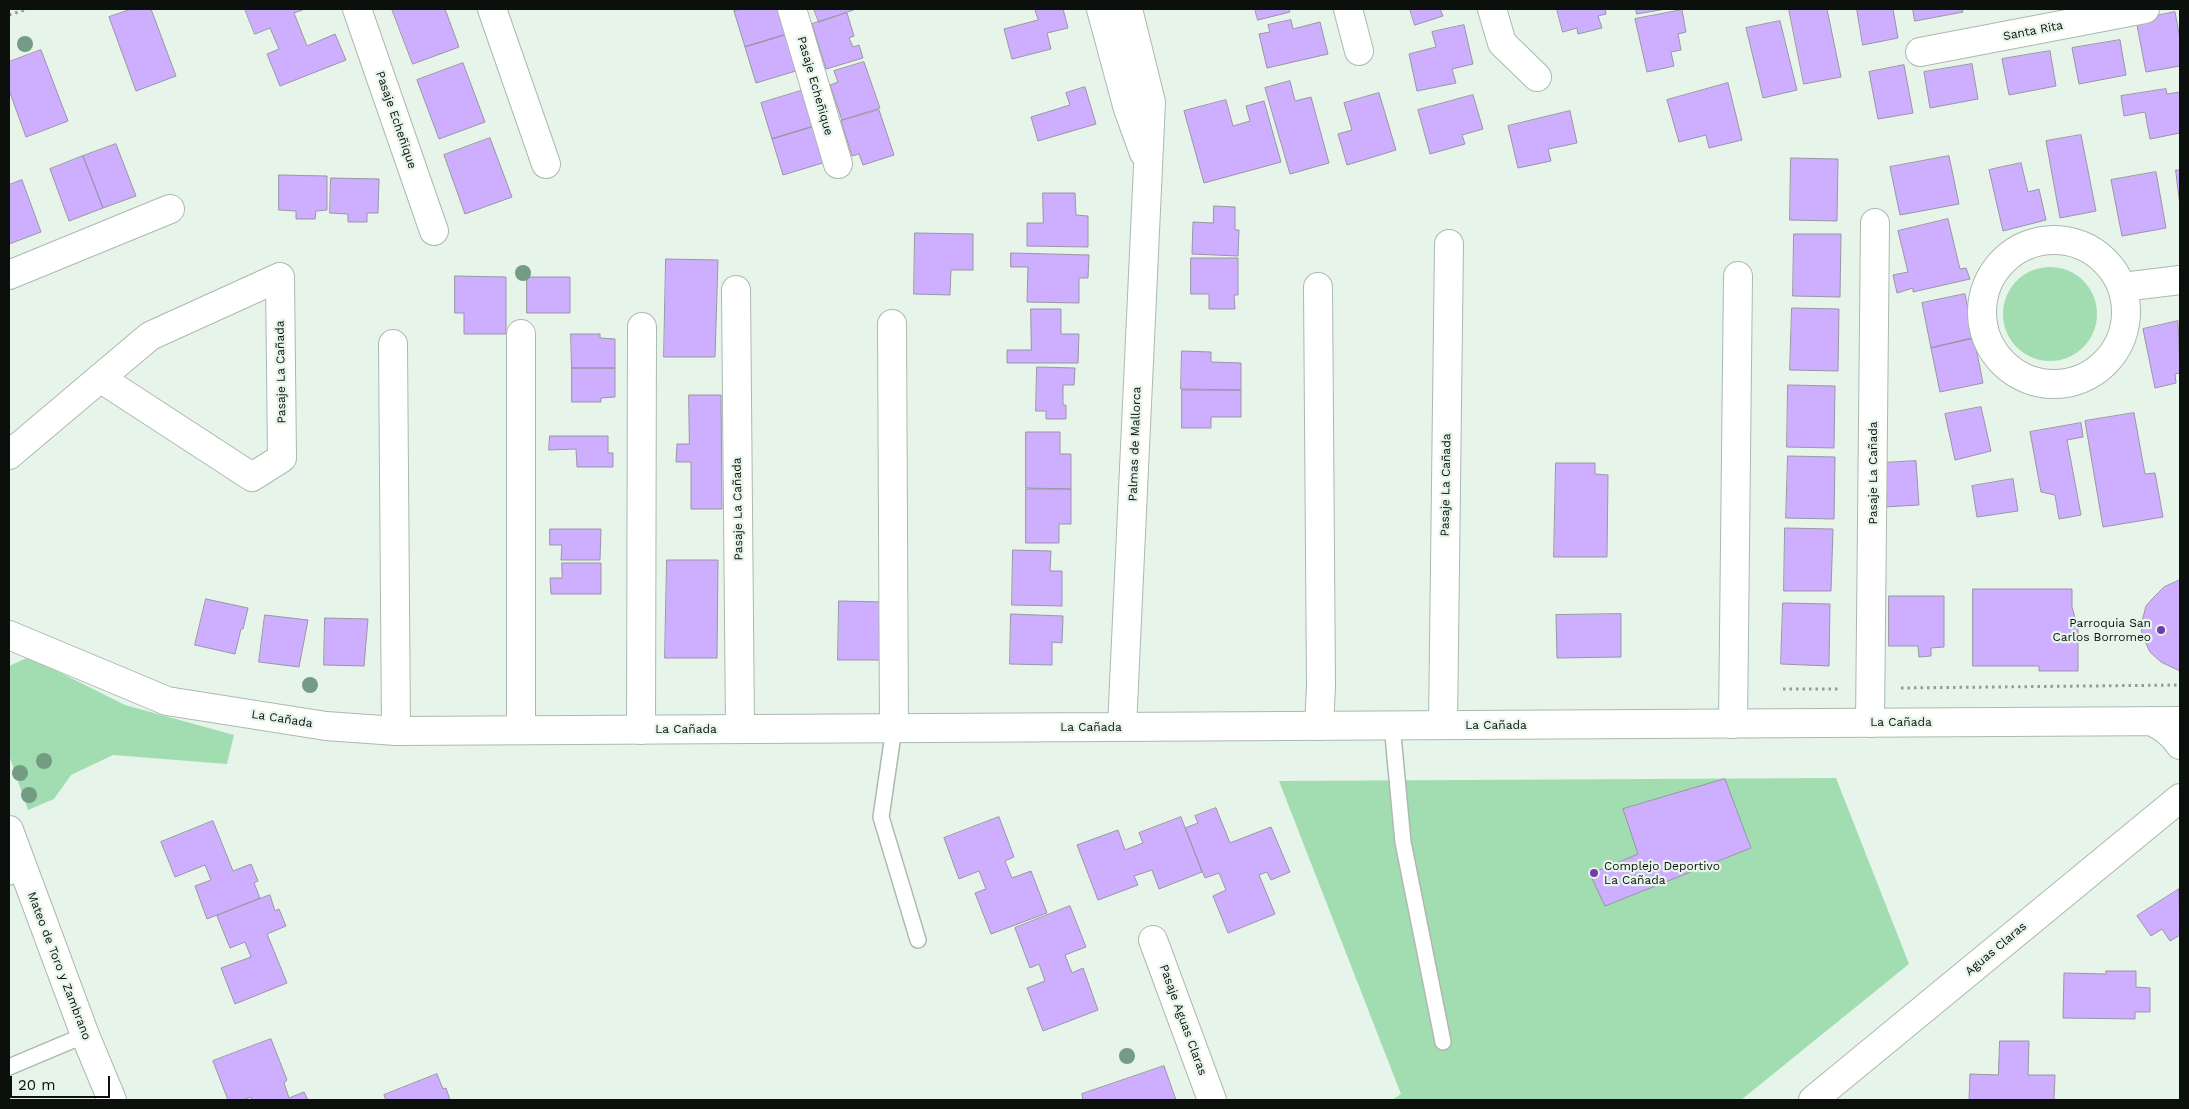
<!DOCTYPE html>
<meta charset="utf-8">
<style>
body{margin:0}
#map{position:relative;width:2189px;height:1109px;overflow:hidden;background:#e6f4ea;font-family:"Work Sans",sans-serif}
canvas{display:block}
.frame{position:absolute;inset:0;border:10px solid #0c100d;pointer-events:none}
.scale{position:absolute;left:10px;top:1076px;width:100px;height:22px;box-sizing:border-box;border:2px solid #0c100d;border-top:0;padding-left:6px;font-size:15px;line-height:18px;white-space:nowrap;color:#0c100d;-webkit-text-stroke:4px #e6f4ea;paint-order:stroke}
</style>
<div id="map">
<canvas width="2189" height="1109"></canvas>
<div class="frame"></div>
<div class="scale">20 m</div>
</div>
<script>
const ctx = document.querySelector('canvas').getContext('2d');
ctx.lineJoin = 'round';
function fill(path, color) { ctx.fillStyle = color; ctx.fill(path, 'evenodd'); }
function stroke(path, color, width, dash) { ctx.strokeStyle = color; ctx.lineWidth = width; ctx.lineCap = dash ? 'butt' : 'round'; ctx.setLineDash(dash || []); ctx.stroke(path); }
function label(font, color, halo, rows, align = 'center') {
  ctx.font = font + ' "Work Sans",sans-serif'; ctx.lineWidth = 4.5; ctx.setLineDash([]); ctx.textBaseline = 'middle'; ctx.strokeStyle = halo; ctx.fillStyle = color; for (const [text, x, y, turn = 0] of rows) {
    ctx.save(); ctx.translate(x, y); ctx.rotate((+turn || 0) * Math.PI / 180); ctx.textAlign = isNaN(turn) ? turn : align; if (halo) ctx.strokeText(text, 0, 0); ctx.fillText(text, 0, 0); ctx.restore();
  }
}
const green = new Path2D(`
 M2003 314a47 47 0 1 1 94 0a47 47 0 1 1-94 0Z
 M29,657L125,705L234,735L227,764L113,755L71,775L54,799L28,810L9,755V666Z
 M1836,778L1909,964L1741,1100H1392L1401,1094L1279,781Z`);
const building = new Path2D(`
 M132,9H151L176,76L136,91L109,17Z
 M245,9H305L294,13L307,46L335,34L346,60L280,86L267,54L279,49L270,28L255,34Z
 M392,9H445L459,47L413,64Z
 M742,9H780L788,34L745,47L734,11Z
 M814,9H856L819,22Z
 M1035,9H1063L1068,28L1047,33L1051,49L1012,59L1004,29L1038,20Z
 M1255,9H1289L1290,12L1258,20Z
 M1410,9H1440L1443,16L1415,25Z
 M1557,9H1605L1606,14L1598,16L1602,28L1578,34L1577,28L1563,32Z
 M1636,9H1666L1637,14Z
 M1789,9H1827L1841,77L1804,84Z
 M1857,9H1893L1898,38L1863,45Z
 M1913,9H1962L1963,12L1915,21Z
 M1682,10L1686,32L1678,34L1681,50L1671,52L1674,66L1647,72L1635,19Z
 M2175,12L2180,38V66L2146,72L2136,20Z
 M847,13L854,36L849,38L853,47L859,45L863,58L826,69L812,24Z
 M1291,20L1293,29L1320,22L1328,54L1267,68L1259,34L1270,32L1268,25Z
 M1780,21L1797,90L1763,98L1746,28Z
 M1464,25L1473,64L1452,69L1456,83L1417,91L1409,54L1436,47L1432,32Z
 M788,34L799,70L756,83L745,47Z
 M2120,40L2126,75L2079,84L2072,48Z
 M41,50L68,121L26,137L9,90V62Z
 M2050,51L2056,86L2009,95L2002,59Z
 M864,62L880,108L842,120L830,85L838,82L834,71Z
 M463,63L485,122L439,139L417,80Z
 M1972,64L1978,99L1930,108L1924,72Z
 M1904,65L1913,113L1878,119L1869,72Z
 M1290,81L1295,101L1311,97L1329,163L1290,174L1265,88Z
 M1728,83L1742,140L1709,148L1706,135L1679,142L1667,100Z
 M1085,87L1096,124L1038,141L1031,117L1070,105L1066,93Z
 M2166,89L2167,94L2180,92V133L2150,139L2145,112L2124,116L2121,96Z
 M804,90L815,126L772,139L761,103Z
 M1379,93L1396,150L1347,165L1338,134L1352,130L1344,103Z
 M1473,95L1483,129L1462,135L1465,144L1430,154L1418,110Z
 M1226,100L1233,126L1250,121L1246,106L1264,101L1281,162L1204,183L1184,111Z
 M879,110L894,155L863,165L859,154L852,156L841,121Z
 M1570,111L1577,143L1548,149L1551,161L1518,168L1508,126Z
 M815,126L826,162L783,175L772,139Z
 M2081,135L2096,211L2060,218L2046,141Z
 M490,138L512,197L465,214L444,155Z
 M116,144L136,196L103,208L83,156Z
 M83,156L103,208L69,221L50,169Z
 M1949,156L1959,204L1900,215L1890,167Z
 M1791,158L1838,159L1837,221L1790,220Z
 M2021,163L2028,192L2039,189L2046,220L2003,231L1989,170Z
 M2176,170H2180V206Z
 M2156,172L2166,228L2122,236L2111,180Z
 M279,175L327,176V210L316,211L315,219H296V211L279,210Z
 M331,178L379,179L378,213H367V222H348V214L330,213Z
 M22,180L41,232L9,244V185Z
 M1043,193H1075L1076,215L1088,216V247L1027,246V223H1043Z
 M1214,206L1235,207V230H1239L1238,256L1192,254L1193,222L1213,223Z
 M1948,219L1960,269L1966,268L1970,279L1913,292V288L1897,293L1893,275L1908,272L1898,231Z
 M915,233L973,234V270H951L950,295L914,294Z
 M1794,234H1841L1840,297L1793,296Z
 M1011,253L1089,255L1088,278H1079V303L1027,302L1028,267H1011Z
 M1191,258H1238V295H1234L1235,309H1209V294H1191Z
 M666,259L718,260L715,357H664Z
 M455,276L506,277V334H464V313H455Z
 M527,277H570V313H527Z
 M1965,294L1974,338L1931,348L1922,303Z
 M1792,308L1839,309L1838,371L1790,370Z
 M1031,309H1061V334H1079L1078,363H1007V350H1031Z
 M2178,321L2180,373L2175,374L2176,383L2155,388L2143,329Z
 M571,334H600V338L615,339V368H572Z
 M1974,338L1983,383L1940,392L1931,348Z
 M1182,351L1211,352V362L1241,363V390L1181,389Z
 M1037,367L1075,368L1074,385H1063V405H1066V419H1046V411H1036Z
 M572,368H615V397L601,398V402H572Z
 M1788,385L1835,386L1834,448L1787,447Z
 M1182,390H1241V417H1211V428H1182Z
 M689,395H721L722,509H691V462H676L677,444H689Z
 M1981,407L1991,451L1955,460L1945,414Z
 M2134,413L2145,474L2155,473L2163,517L2103,527L2085,421Z
 M2081,423L2083,437L2067,440L2081,515L2059,519L2055,495L2041,492L2030,432Z
 M1026,432H1060V454H1071V489L1026,488Z
 M550,436H608V453H613V467H577L576,449L549,450Z
 M1788,456L1835,457L1834,519L1786,518Z
 M1916,461L1919,505L1884,507L1882,463Z
 M1556,463H1595V474L1608,475L1607,557H1554Z
 M2013,479L2018,511L1977,517L1972,486Z
 M1026,489H1071V524H1059V543H1026Z
 M1785,528L1833,529L1831,591H1784Z
 M550,529H601L600,560H561L562,545H550Z
 M1013,550L1051,551L1050,571H1062V606L1012,605Z
 M667,560H718L717,658H665Z
 M562,563H601V594H551L550,578H562Z
 M2180,580V671L2161,662L2150,652L2142,635L2141,625L2146,606L2153,598L2164,587Z
 M1973,589H2072V607L2078,628V671H2039V666H1973Z
 M1889,596H1944V647L1931,648V656L1919,657L1918,646H1889Z
 M206,599L248,608L243,629H241L235,654L195,645Z
 M839,601L884,602L883,660H838Z
 M1783,603L1830,604L1829,666L1781,664Z
 M1011,614L1063,616L1062,643L1052,642V665L1010,664Z
 M1621,614V657L1557,658L1556,615Z
 M265,615L308,620L299,667L259,662Z
 M325,618L368,619L364,666L324,665Z
 M1725,779L1751,848L1605,906L1590,874L1638,854L1623,809Z
 M1216,808L1230,843L1271,827L1290,872L1271,880L1267,872L1259,875L1275,914L1228,933L1213,896L1226,890L1219,873L1205,878L1185,828L1198,823L1195,816Z
 M999,817L1014,857L1005,861L1012,878L1031,871L1047,913L991,934L975,893L986,889L979,871L959,879L944,838Z
 M1181,817L1202,872L1159,889L1152,870L1134,876L1138,885L1098,900L1077,845L1118,830L1125,850L1143,843L1139,833Z
 M213,821L233,871L251,864L258,881L254,883L260,898L207,919L195,886L211,880L205,865L175,877L161,842Z
 M2179,889L2180,935L2170,941L2162,929L2151,936L2137,916Z
 M270,895L275,911L279,909L286,926L267,934L287,983L235,1004L221,968L251,957L245,942L230,948L217,916Z
 M1070,906L1086,947L1065,955L1072,973L1083,968L1098,1010L1043,1031L1027,988L1045,981L1039,964L1030,968L1015,928Z
 M2106,971H2136V987L2150,988V1012H2135V1019L2063,1018L2064,973L2106,974Z
 M271,1039L287,1080L284,1083L289,1098L304,1092L308,1100H252L251,1097L243,1100H228L213,1061Z
 M2000,1041H2029L2028,1075H2055L2054,1100H1969L1970,1074L1998,1075Z
 M1164,1066L1176,1100H1083L1082,1094Z
 M437,1074L443,1089L446,1088L450,1100H386L384,1095Z`);
const path = new Path2D(`
 M9,15L28,9
 M1901,688L2180,685
 M1783,689H1840`);
const service = new Path2D(`
 M1392,725L1403,842L1443,1042
 M894,728L881,817L918,940
 M9,877L23,871
 M9,1067L85,1035`);
const minor = new Path2D(`
 M357,9L434,231
 M492,9L546,164
 M792,9L838,164
 M1348,9L1359,51
 M1492,9L1502,43L1537,77
 M1920,52L2145,9
 M1982 312a72 72 0 1 1 144 0a72 72 0 1 1-144 0Z
 M9,275L170,209
 M1318,287L1321,686L1319,726
 M2123,287L2180,280
 M736,290L740,729
 M892,324L894,728
 M521,334V730
 M393,344L396,731
 M9,455L150,336L280,277L282,458L252,477L100,378
 M1870,723L1875,223
 M1733,724L1738,276
 M1443,725L1449,244
 M641,730L642,327
 M1153,940L1212,1100`);
const tertiary = new Path2D(`
 M1101,9L1128,109L1144,153
 M9,635L167,701L326,726L396,731L2180,721
 M2151,721C2163,727 2172,733 2180,745
 M1122,727L1151,102L1128,9
 M9,830L85,1035L112,1100
 M1813,1100L2180,798`);
const trees = [
 [25,44],
 [523,273],
 [310,685],
 [44,761],
 [20,773],
 [29,795],
 [1127,1056]
];
const markers = [
 [2161,630,5,"#723ab1"],
 [1594,873,5,"#723ab1"]
];
const streetNames = [
 ["Santa Rita",2033,31,-11],
 ["Pasaje Echeñique",815,86,74],
 ["Pasaje Echeñique",396,120,71],
 ["Pasaje La Cañada",281,372,-91],
 ["Palmas de Mallorca",1135,444,-88],
 ["Pasaje La Cañada",1873,473,-90],
 ["Pasaje La Cañada",1446,485,-89],
 ["Pasaje La Cañada",738,509,-91],
 ["La Cañada",282,719,9],
 ["La Cañada",1901,722],
 ["La Cañada",1496,725],
 ["La Cañada",1091,727],
 ["La Cañada",686,729],
 ["Aguas Claras",1996,949,-40],
 ["Mateo de Toro y Zambrano",59,966,69],
 ["Pasaje Aguas Claras",1183,1020,70]
];
const poiNames = [
 ["Parroquia San",2151,623],
 ["Carlos Borromeo",2151,637],
 ["Complejo Deportivo",1604,866,"left"],
 ["La Cañada",1604,880,"left"]
];
fill(green, '#a1ddb1');
fill(building, '#cdaeff');
stroke(building, '#9a96a3', 1);
stroke(service, '#acb9af', 18);
stroke(minor, '#acb9af', 30);
stroke(tertiary, '#acb9af', 30);
stroke(path, '#939d96', 3, [2.5, 4]);
stroke(service, '#fff', 15);
stroke(minor, '#fff', 28);
stroke(tertiary, '#fff', 28);
ctx.fillStyle = '#749c84';
for (const [x, y] of trees) { ctx.beginPath(); ctx.arc(x, y, 8, 0, 2 * Math.PI); ctx.fill(); }
for (const [x, y, r, color] of markers) { const dot = new Path2D(); dot.arc(x, y, r, 0, 2 * Math.PI); ctx.fillStyle = color; ctx.fill(dot); stroke(dot, '#e6f4ea', 2); }
label('12px', '#0c100d', '#e6f4ea', streetNames);
label('12px', '#0c100d', '#e6f4ea', poiNames, 'right');
</script>
